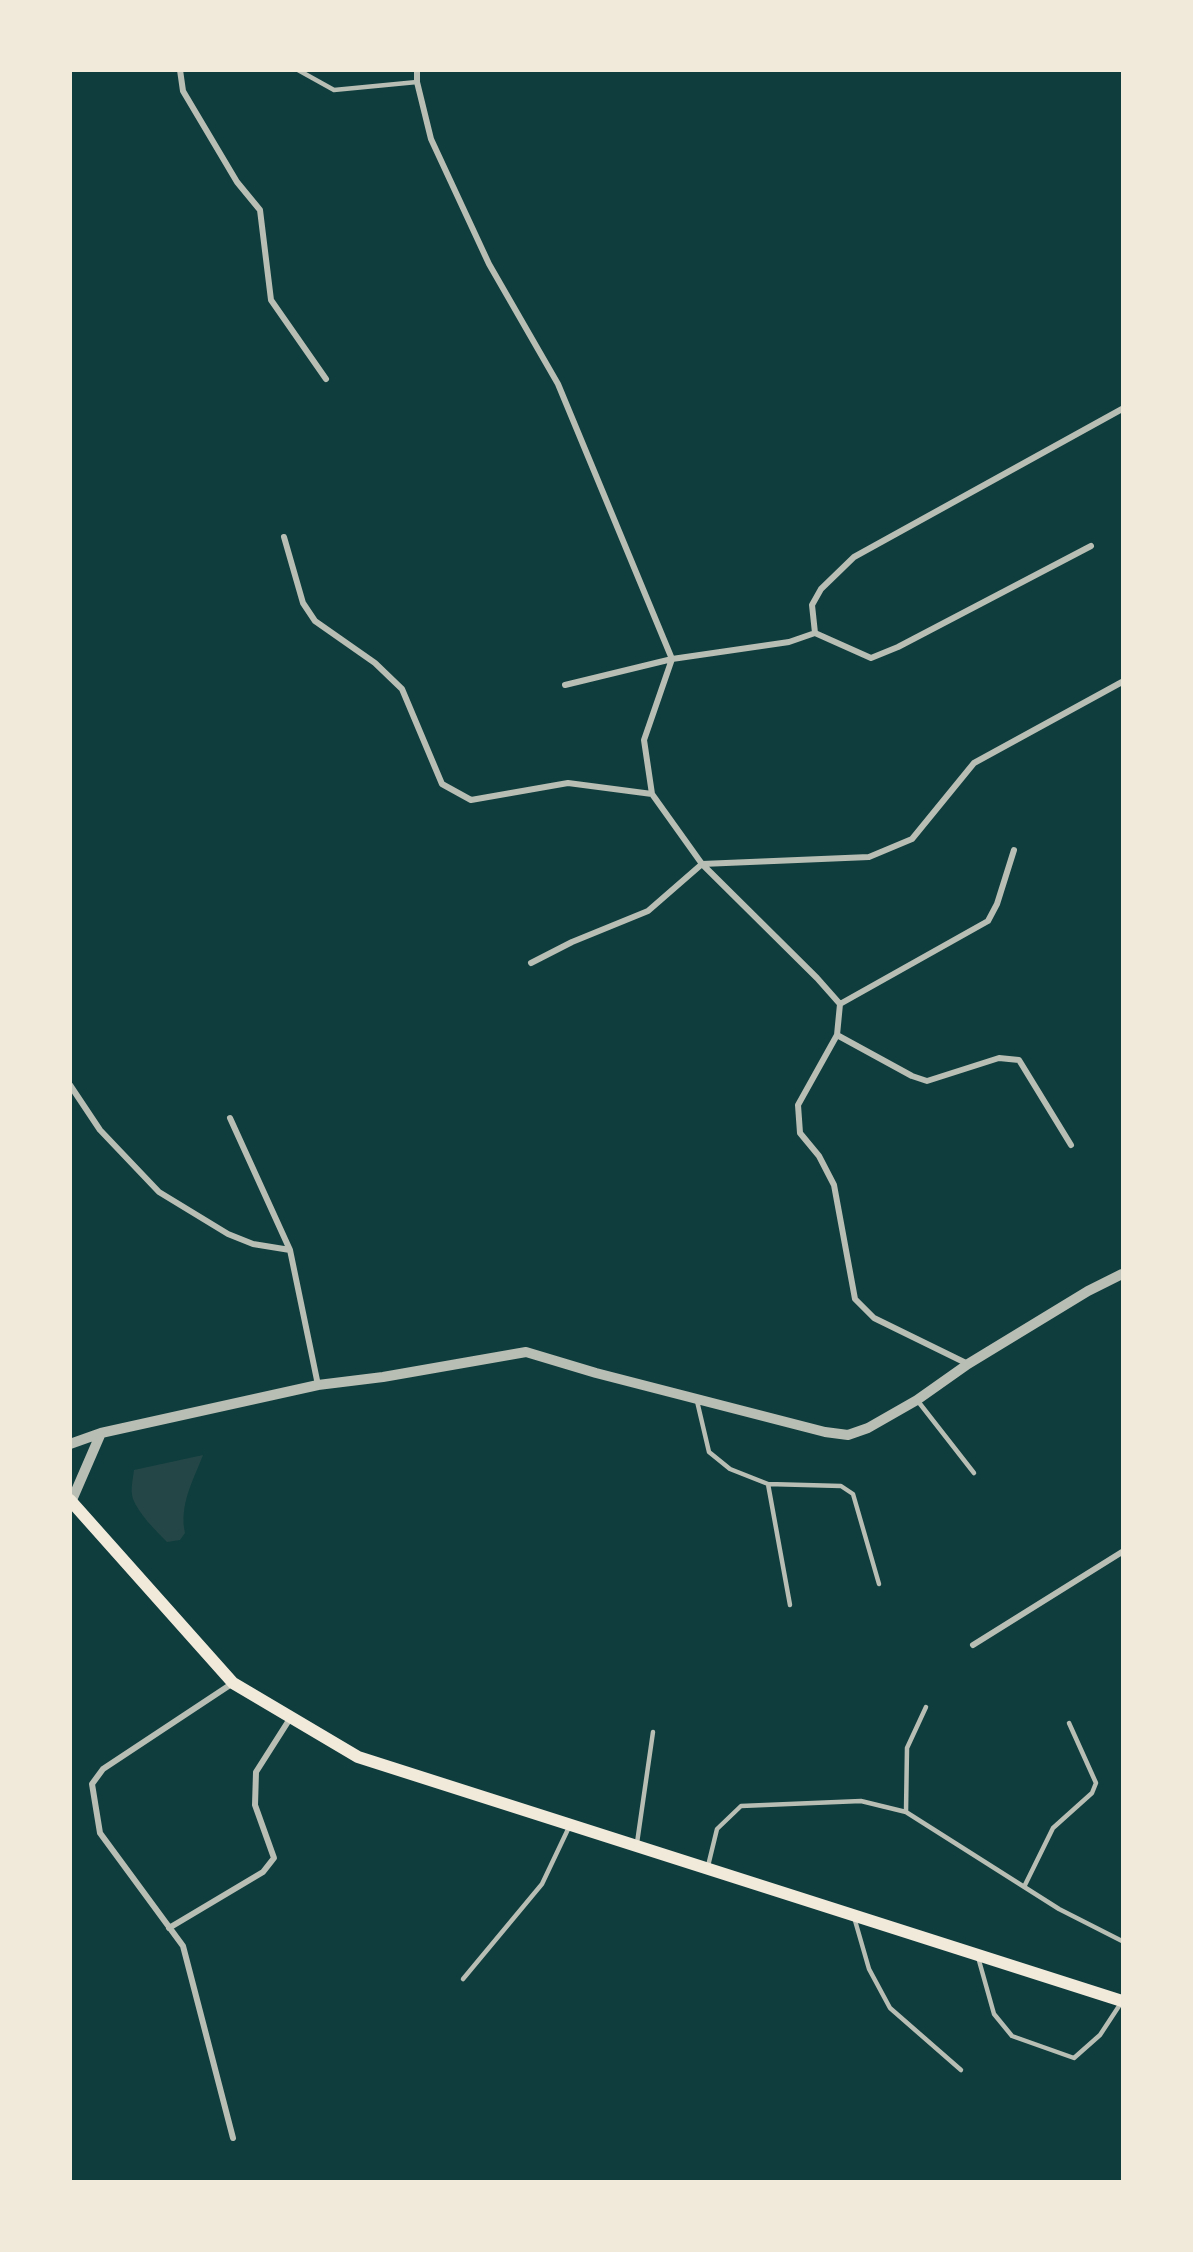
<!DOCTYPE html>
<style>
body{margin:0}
#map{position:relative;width:1193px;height:2252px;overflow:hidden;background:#0f3d3e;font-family:"Work Sans",sans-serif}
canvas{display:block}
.frame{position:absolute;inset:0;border:72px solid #f1e9da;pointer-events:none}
</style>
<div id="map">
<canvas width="1193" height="2252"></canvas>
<div class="frame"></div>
</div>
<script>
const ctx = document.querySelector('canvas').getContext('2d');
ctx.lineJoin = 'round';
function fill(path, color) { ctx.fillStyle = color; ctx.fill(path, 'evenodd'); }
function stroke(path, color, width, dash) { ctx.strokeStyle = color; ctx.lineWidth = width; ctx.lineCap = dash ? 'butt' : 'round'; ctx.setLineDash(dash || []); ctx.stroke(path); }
const green = new Path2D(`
 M203,1455C193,1481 179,1505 185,1533L180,1540L167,1542C155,1530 139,1514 133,1499C130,1490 133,1479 134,1470Z`);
const service = new Path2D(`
 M298,70L334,90L417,82
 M917,1400L974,1473
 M697,1401L709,1452L730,1469L768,1484
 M790,1605L768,1484L841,1486L853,1494L879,1584
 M906,1812L907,1748L926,1707
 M637,1843L653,1732
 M708,1866L717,1829L741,1806L861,1801L906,1812L1059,1909L1122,1941
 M1024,1887L1053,1828L1092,1793L1096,1783L1069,1723
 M854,1917L869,1969L890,2008L961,2070
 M978,1957L994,2014L1012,2036L1074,2058L1100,2035L1121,2003
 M463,1979L542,1884L570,1825`);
const minor = new Path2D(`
 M180,70L183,91L237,182L260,210L271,300L326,379
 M417,70V82L431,139L489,264L558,384L672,659L644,740L652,794L702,864L817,978L840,1004L837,1035L798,1105L800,1133L819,1156L834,1185L855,1299L874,1318L968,1364
 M284,537L303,603L315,621L375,663L402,689L442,784L471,800L568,783L652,794
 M815,633L871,658L898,647L1091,546
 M565,685L672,659L789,642L815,633L812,605L821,589L854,557L1122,409
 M531,963L572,942L648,911L702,864L869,857L912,839L974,763L1122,682
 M840,1004L988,921L997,904L1014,850
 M837,1035L912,1076L927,1081L999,1058L1019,1060L1071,1145
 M70,1085L100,1130L159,1192L228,1234L253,1244L290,1250L318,1385
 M230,1118L290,1250
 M973,1645L1122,1552
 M233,1683L103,1769L92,1784L100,1833L183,1946L233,2138
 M169,1928L263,1872L274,1858L255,1805L256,1772L291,1717`);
const tertiary = new Path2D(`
 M70,1444L101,1433L318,1385L383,1377L526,1352L596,1373L825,1432L848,1435L868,1428L917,1400L968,1364L1088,1291L1122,1274
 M72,1500L101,1433`);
const secondary = new Path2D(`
 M70,1500L233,1683L358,1757L1122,2001`);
fill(green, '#244646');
stroke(service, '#b8beb3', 4.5);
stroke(minor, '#b8beb3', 6);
stroke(tertiary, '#b8beb3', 10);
stroke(secondary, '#f1e9da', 12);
</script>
